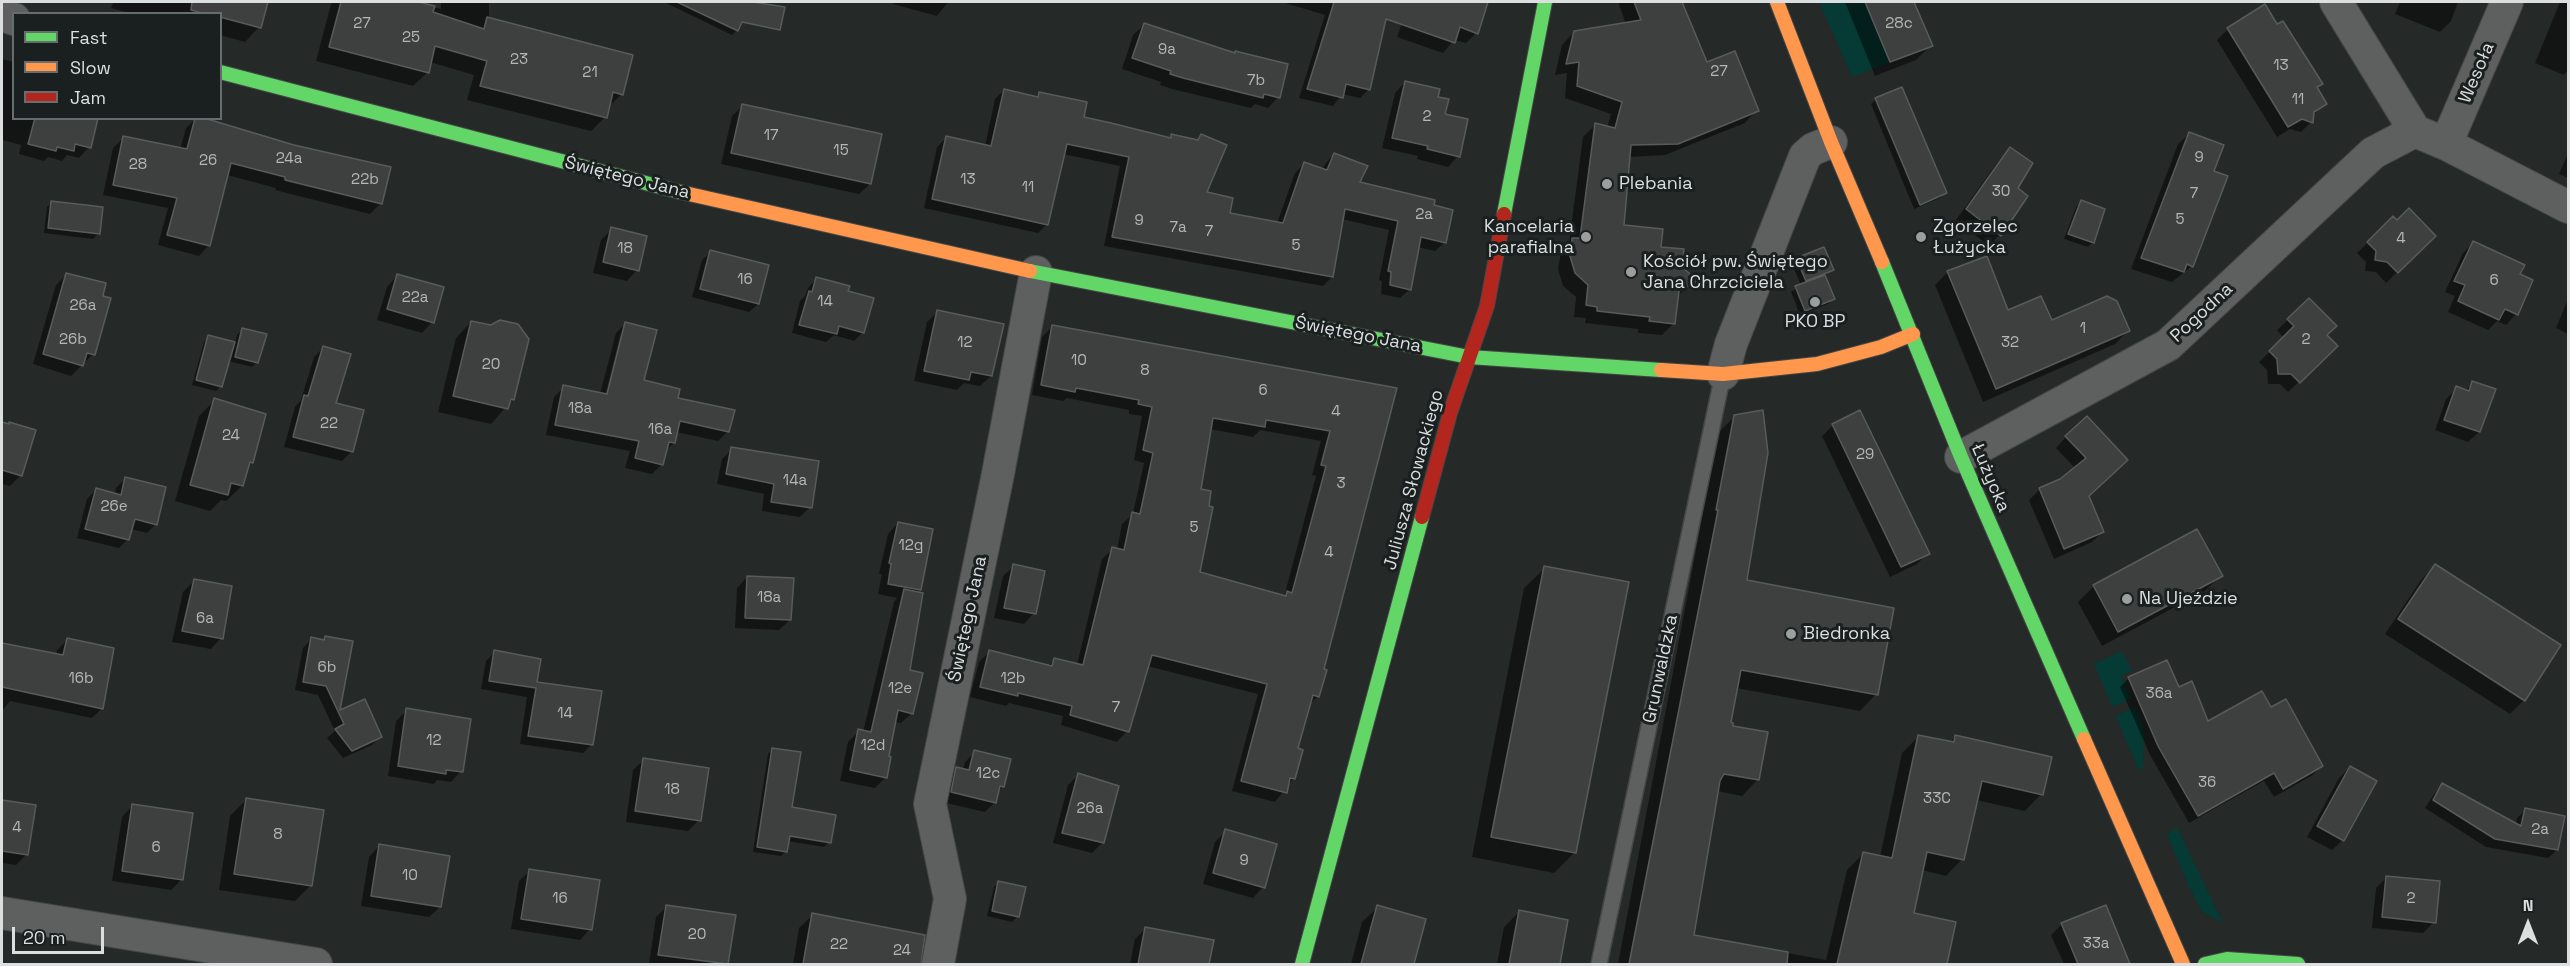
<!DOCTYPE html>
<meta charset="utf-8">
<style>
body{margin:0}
#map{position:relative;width:2570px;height:966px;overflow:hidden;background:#252928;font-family:"Space Grotesk",sans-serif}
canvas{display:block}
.frame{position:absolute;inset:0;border:3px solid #dbdfdf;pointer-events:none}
.legend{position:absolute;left:12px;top:12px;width:210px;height:108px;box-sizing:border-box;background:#1a201f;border:2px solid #676c6c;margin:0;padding:8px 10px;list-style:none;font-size:18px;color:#dbdfdf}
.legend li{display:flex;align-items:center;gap:12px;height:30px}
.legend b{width:30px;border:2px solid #676c6c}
.north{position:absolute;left:2498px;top:894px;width:60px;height:60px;-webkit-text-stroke:4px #1a201f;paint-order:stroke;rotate:0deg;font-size:16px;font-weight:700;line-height:24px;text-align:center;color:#dbdfdf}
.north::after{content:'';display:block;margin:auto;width:21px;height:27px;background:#dbdfdf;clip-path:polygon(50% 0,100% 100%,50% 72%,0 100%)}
.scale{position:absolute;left:12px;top:927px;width:92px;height:27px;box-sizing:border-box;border:3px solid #dbdfdf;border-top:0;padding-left:8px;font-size:18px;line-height:21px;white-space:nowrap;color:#dbdfdf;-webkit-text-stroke:4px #1a201f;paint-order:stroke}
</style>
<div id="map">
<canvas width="2570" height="966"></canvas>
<div class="frame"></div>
<ul class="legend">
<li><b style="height:8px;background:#63d668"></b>Fast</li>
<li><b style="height:8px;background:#ff974d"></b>Slow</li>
<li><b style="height:8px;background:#b3261e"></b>Jam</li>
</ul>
<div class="north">N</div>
<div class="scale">20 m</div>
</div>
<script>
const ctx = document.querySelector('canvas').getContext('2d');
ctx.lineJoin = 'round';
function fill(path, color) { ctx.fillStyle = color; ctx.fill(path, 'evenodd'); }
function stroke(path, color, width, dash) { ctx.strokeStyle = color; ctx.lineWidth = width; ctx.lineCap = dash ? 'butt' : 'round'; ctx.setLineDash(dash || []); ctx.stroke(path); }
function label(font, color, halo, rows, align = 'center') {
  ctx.font = font + ' "Space Grotesk",sans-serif'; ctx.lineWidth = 6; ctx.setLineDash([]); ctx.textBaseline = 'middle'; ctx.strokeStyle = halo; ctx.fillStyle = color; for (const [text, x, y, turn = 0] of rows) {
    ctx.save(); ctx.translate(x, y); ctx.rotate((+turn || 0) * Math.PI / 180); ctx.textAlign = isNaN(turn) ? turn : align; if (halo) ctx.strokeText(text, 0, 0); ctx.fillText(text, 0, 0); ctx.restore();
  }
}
const green = new Path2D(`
 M1819,2H1865L1890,62L1852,77Z
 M2122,651L2132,671L2121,676L2131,699L2112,707L2094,664Z
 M2135,707L2144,731L2143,768L2139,771L2116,716Z
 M2177,827L2223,923L2202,912L2189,887L2167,835Z`);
const shadow = new Path2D(`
 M107,2H266L259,27L245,42L220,35V14H133L111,8L113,3Z
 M334,2H413L441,9V2H489V19L622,94L607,108L605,117L591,131L467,100L474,75L430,62L428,72L413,86L316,61L331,4Z
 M657,2H726L746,10L737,30L732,35L664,2Z
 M894,2H948L937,16L893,4Z
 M1282,2H1377L1388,5L1369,89L1360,98L1342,94L1333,106L1299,98L1325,15Z
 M1409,2H1487L1476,33L1466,43L1454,40L1443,53L1397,37Z
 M1618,2H1680L1706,64L1757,110L1745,123L1665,155L1629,157L1623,227L1660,248L1696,281L1677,296L1674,323L1662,335L1638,333V329L1585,323L1586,318L1574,317L1576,297L1563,286L1558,269L1561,252L1569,243L1583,137L1595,125L1607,128L1611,114L1565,98L1567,73L1555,75L1562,45L1574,32L1626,24Z
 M1845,2H1913L1931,45L1916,60L1875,76Z
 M2400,2H2458L2451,21L2440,32L2395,14Z
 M2560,2H2568V70L2564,75L2535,63Z
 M2265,6L2325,104L2312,116L2311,122L2301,132L2290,129L2277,137L2217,40L2228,29Z
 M1144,25L1278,97L1268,108L1255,104L1251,108L1172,89L1160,85L1161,82L1122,69L1133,35Z
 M2,59L14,62V118H97L89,147L79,158L67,155L62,161L48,157L44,161L19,154L21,145L2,140Z
 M1405,82L1437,98L1458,156L1448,167L1417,159L1418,156L1382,148L1395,93Z
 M1004,90L1035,97L1039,93L1082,118L1169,139L1172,136L1196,141L1201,136L1205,194L1228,214L1277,223L1295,173L1304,164L1322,170L1325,164L1334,154L1358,183L1432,206L1445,242L1435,251L1417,247L1410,289L1400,298L1381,294L1382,281L1379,280L1389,230L1342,219L1332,277L1323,286L1104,246L1120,166L1063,154L1047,224L1038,233L924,208L937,147L946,138L985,146L995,99Z
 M1876,99L1945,193L1940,198L1914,209L1871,104Z
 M743,105L880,135L870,184L859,194L721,164L732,116Z
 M196,118L381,203L370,214L275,190L276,188L227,175L209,245L199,256L158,245L168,208L103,195L113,148L123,138L180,150L186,128Z
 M2189,134L2212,172L2192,266L2172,282L2131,269L2178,144Z
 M2010,149L2016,188L2026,196L1999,235L1989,246L1956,220L1999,160Z
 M2568,153V178L2559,174Z
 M52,202L98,234L93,239L44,233L47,207Z
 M2081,202L2093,242L2088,247L2064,239L2076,207Z
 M2393,218L2397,222L2434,236L2386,283L2376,272L2365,271L2366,262L2357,253Z
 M612,229L637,270L627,281L593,273L601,240Z
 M2473,243L2518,275L2531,281L2516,314L2506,325L2497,321L2488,330L2448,312L2455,296L2445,292L2463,253Z
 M711,252L758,304L749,312L692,297L702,260Z
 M1797,259L1832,270L1824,276L1833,299L1828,304L1800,315L1791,292L1801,285L1792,264Z
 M1948,272L2007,312L2052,322L2128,331L2115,344L1983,402L1935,285Z
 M66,275L101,297L93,354L71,376L33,364L56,285Z
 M397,276L432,322L422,333L377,320L387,287Z
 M816,279L846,292L863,332L854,341L834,335L826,342L792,333L800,301L805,296L808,288Z
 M2568,299V334L2556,328Z
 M2309,300L2325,335L2336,346L2288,392L2280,384H2268L2267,370L2259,362L2284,338L2277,330Z
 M938,311L991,376L980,386L964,383L957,390L914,381L927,322Z
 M471,322L491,327L513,399L491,424L438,412L456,338Z
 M626,323L642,381L728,431L718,441L676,432L674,443L665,451L662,464L652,474L625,468L630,451L546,435L554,397L564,387L600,394L616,333ZM621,333H624L607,402L604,401Z
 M1053,326L1396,389L1322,670L1318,696L1309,705L1296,749L1294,778L1275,802L1232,791L1258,694L1147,666L1127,731L1117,742L1061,725L1063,716L1009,703L1006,706L970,697L979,662L989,652L1048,666L1055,660L1077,665L1102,559L1113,549L1117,550L1122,524L1133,514L1144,463L1134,460L1142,416L1129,414V410L1067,398L1063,401L1032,395L1042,337ZM1210,429L1253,437L1260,430L1321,441L1312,475L1316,476L1284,597L1198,573L1199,490Z
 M242,330L257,362L252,367L228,361L221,386L216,391L192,385L204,342L209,337L235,344L237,335Z
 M324,347L334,404L352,451L342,461L284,447L295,407L301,400L314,357Z
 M2473,383L2479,432L2468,442L2435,430L2446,399L2457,388L2465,391Z
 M215,400L252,462L247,467L242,486L226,501L221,500L210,511L175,501L199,416Z
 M1735,416L1745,581L1876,694L1860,711L1736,688L1729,723L1758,779L1742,796L1717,791L1693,936L1826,960L1847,870L1863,854L1880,857L1902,753L1918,737L1949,743L1956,736L2041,794L2025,811L1976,800L1962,859L1946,876L1922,870L1912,914L1955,923L1945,964H1618L1718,433Z
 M2,423L34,431L21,475L10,486L2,484Z
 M1833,425L1928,553L1917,564L1890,577L1822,436Z
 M2066,437L2115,470L2088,496L2103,531L2092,542L2054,559L2029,500L2040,489L2061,480L2075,468L2056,448Z
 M732,449L810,507L800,517L762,511L764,494L717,484L722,459Z
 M126,478L156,524L147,533L131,529L128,539L119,548L77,538L87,499L96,490L115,495L116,488Z
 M898,523L919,590L915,593L908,671L912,713L901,723L894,722L886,777L875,788L840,781L848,742L859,731L863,732L894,602L897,598L878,594L882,574H879L888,534Z
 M1014,566L1034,613L1024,624L994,618L1003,576Z
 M2435,566L2524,700L2510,714L2385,634L2421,580Z
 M1545,568L1574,853L1554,873L1472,857L1524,588Z
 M2221,575L2205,591L2102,646L2078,602L2094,586Z
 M747,577L790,620L779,630L735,628L737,588Z
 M194,581L221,638L211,649L172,642L183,592Z
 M325,637L352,643L338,713L364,701L380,737L372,745L343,758L327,738L335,731L318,695L295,690L303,648L311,639L322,641Z
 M67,640L102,708L92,718L10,701L2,711V645L56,655L57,650Z
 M495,652L536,684L592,744L583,753L520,744L527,697L481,689L486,661Z
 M2129,678L2178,689L2208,723L2271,709L2321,766L2313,775L2274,797L2264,781L2189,823L2150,755L2120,687Z
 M407,710L461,771L451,782L437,780L434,784L388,776L396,721Z
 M773,749L791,808L829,842L824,847L787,841L786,851L781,856L753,852L768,754Z
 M975,752L1003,786L997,793L994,803L985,812L942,802L947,778L956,769L963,770L965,762Z
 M644,760L699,820L688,831L626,822L633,770Z
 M2350,767L2343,840L2332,850L2307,837L2339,778Z
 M1078,775L1117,787L1102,843L1092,853L1053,843L1068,785Z
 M2442,785L2516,824L2517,818L2526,810L2557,850L2548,858L2486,847L2425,808L2434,794Z
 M246,800L311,885L295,901L219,890L230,816Z
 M2,801L34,807L27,854L16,865L2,863Z
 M132,806L182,879L171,890L112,881L122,817Z
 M1226,831L1263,887L1253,898L1203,884L1215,842Z
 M379,846L440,907L429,917L361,906L369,857Z
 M530,871L590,929L580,940L511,929L519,881Z
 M2387,877L2434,922L2423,933L2372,928L2376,888Z
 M999,882L1024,888L1017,917L1012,922L987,916L994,887Z
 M667,906L734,917L727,964H649L656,917Z
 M1378,907L1424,920L1412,964H1351L1362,922Z
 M2105,907L2129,964H2064L2051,935L2062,924Z
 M1519,912L1567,921L1558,964H1497L1504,927Z
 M813,915L919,961V964H793L799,928Z
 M1145,929L1212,941L1208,964H1130L1135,939Z`);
const building = new Path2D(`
 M192,2H268L261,28L220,17V14H206L191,10Z
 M341,2H418L435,6L433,12L484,29L487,17L633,55L623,95L613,92L607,118L480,86L487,61L435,46L429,73L329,47Z
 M677,2H753L785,7L780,30L742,22L738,31Z
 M1334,2H1488L1478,34L1460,27L1455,43L1386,19L1370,90L1346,84L1343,98L1307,89Z
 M1634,2H1682L1707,62L1735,51L1759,111L1678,144L1631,145L1624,225L1663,229L1661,247L1684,249L1682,267L1698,281L1679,291L1675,324L1649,321L1650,317L1597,311V307L1586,305L1588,285L1575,273L1570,256L1572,238H1580L1595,123L1615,128L1622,102L1577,86L1579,62L1566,64L1574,31L1641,20Z
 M1865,2H1914L1933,46L1890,62Z
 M2265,4L2277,24L2283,21L2323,84L2317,87L2327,104L2314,112L2313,123L2302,119L2288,127L2227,28Z
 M1144,23L1235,53V51L1288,64L1280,98L1264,94L1263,98L1183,78L1170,74L1171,71L1132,58Z
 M1405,81L1440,89L1438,97L1449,99L1445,114L1468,119L1460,157L1427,149L1428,146L1392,138Z
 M1902,87L1947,193L1920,205L1875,98Z
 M1004,89L1038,97L1039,92L1087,102L1084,117L1111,123L1171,138V134L1198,140L1201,134L1227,145L1207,192L1233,198L1230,213L1283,223L1304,162L1327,170L1334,153L1368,166L1360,182L1435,200L1434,205L1453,210L1446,243L1421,237L1411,290L1390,285L1391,272L1388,271L1398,221L1345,209L1333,277L1112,237L1129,157L1067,144L1048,225L932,199L946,136L991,146Z
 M742,104L882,134L871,184L731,153Z
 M35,118H98L91,148L75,144L74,151L57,147L56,151L28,144Z
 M195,118H204L294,145L391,167L382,204L285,180V177L231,163L210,246L167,235L177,198L113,185L123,136L187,149Z
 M2189,132L2224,145L2214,171L2228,176L2193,267L2187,264L2184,272L2141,258Z
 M2010,147L2033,163L2018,188L2028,196L2001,236L1966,209Z
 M2081,200L2105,209L2094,243L2068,234Z
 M51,201L103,207L100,234L48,228Z
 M2409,208L2436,236L2398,273L2387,262L2375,260L2376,251L2367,242L2393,216L2397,220Z
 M611,227L647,236L639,271L603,262Z
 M2473,241L2525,265L2520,274L2533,280L2518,315L2505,309L2499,320L2458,301L2465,285L2454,281Z
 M1824,247L1834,270L1806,281L1796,258Z
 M710,250L769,265L759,304L700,289Z
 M1987,256L2008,310L2041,296L2052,320L2107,296L2117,301L2130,331L1996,389L1947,271Z
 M66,273L106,283L103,296L111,298L95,355L87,353L83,366L43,354Z
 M397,274L444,287L434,323L387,309Z
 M1825,275L1835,299L1805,311L1795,286Z
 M816,277L850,286L848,291L874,298L864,333L839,326L837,334L799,325L809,291L812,292Z
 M2309,298L2337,326L2327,335L2338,346L2300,383L2291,374H2278L2277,359L2269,351L2294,326L2287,319Z
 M937,310L1004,324L992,376L971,372L969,380L924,371Z
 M500,320L518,324L529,339L514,400L511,399L508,409L453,396L471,321L491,325Z
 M625,322L657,330L644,380L680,389L678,398L735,410L729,432L680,421L675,443L669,442L663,465L635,458L639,441L555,425L563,385L607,394Z
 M1052,325L1397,388L1324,669L1327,670L1319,697L1313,695L1298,748L1303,750L1295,779L1290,778L1287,793L1241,781L1267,684L1152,655L1129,732L1070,715L1072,706L1018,693V696L980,687L989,650L1052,666L1054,658L1083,665L1112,547L1124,550L1132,512L1140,514L1153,453L1143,450L1152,407L1138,404L1139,400L1076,388L1075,392L1041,385ZM1213,418L1265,427L1266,420L1330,431L1321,465L1326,466L1292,593L1287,591L1286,596L1200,572L1213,507L1209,506L1211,491L1201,489Z
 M242,328L267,334L258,363L235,357Z
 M208,335L235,342L222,387L196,380Z
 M323,346L351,354L336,403L364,410L353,452L293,437L304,395L308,396Z
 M2472,381L2496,389L2480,432L2444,420L2456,386L2469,391Z
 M214,398L266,414L253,463L250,462L243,486L231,483L228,495L190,485Z
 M1763,410L1768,453L1747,580L1894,608L1878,695L1741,670L1731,722L1733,723V726L1768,732L1759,780L1724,774L1720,781L1694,935L1788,952L1787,964H1629L1718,510H1716L1734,415Z
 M1860,410L1930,554L1901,567L1832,424Z
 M2087,416L2128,460L2089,496L2104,532L2064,549L2039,488L2060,479L2086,458L2065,436Z
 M2,422L9,424V422L36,430L22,476L2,470Z
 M731,447L819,461L812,508L771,502L774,484L726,474Z
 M125,477L166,487L157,525L135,519L129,540L85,529L96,488L121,495Z
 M898,522L933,529L921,590L888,584L891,564L889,563Z
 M2197,529L2223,576L2118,632L2093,585Z
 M1013,564L1045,571L1036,614L1004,608Z
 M2435,564L2561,645L2525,701L2398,619Z
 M1544,566L1629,582L1576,853L1491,837Z
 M747,576L794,578L791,620L745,618Z
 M194,579L232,586L223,639L182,631Z
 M904,589L923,593L910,670L923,673L913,714L898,710L889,756L891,757L887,778L850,770L858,729L871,732Z
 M325,636L353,641L340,710L365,699L382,737L352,751L335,729L344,724L326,686L303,682L311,637L324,640Z
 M67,638L114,648L103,709L2,687V643L63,655Z
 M494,650L541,659L537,682L602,691L593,745L528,736L536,688L489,681Z
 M2167,660L2179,687L2192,681L2208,721L2262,691L2271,707L2286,699L2323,766L2283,789L2274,773L2198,816L2158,746L2128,677Z
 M406,708L471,719L463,772L446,770V774L398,766Z
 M1918,735L1954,742L1955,735L2052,757L2043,795L1982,781L1964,860L1927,852L1914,913L1956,922L1947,964H1837L1863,852L1892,858Z
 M772,748L801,752L792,807L836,815L831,843L790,836L787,852L757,847Z
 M974,750L1011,759L1004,787L1000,786L996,803L951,792L956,767L969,770Z
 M643,758L709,768L701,821L635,811Z
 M2350,766L2377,781L2344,841L2317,826Z
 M1078,773L1119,786L1104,843L1062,833Z
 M2442,783L2521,826L2525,808L2565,816L2558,850L2495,839L2433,800Z
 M246,798L324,810L312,886L234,874Z
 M2,800L36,805L28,855L2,851Z
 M132,804L193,813L183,880L122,871Z
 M1225,829L1277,844L1265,888L1213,873Z
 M379,844L450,856L441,907L371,896Z
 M529,869L600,880L592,930L521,919Z
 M2386,876L2440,881L2436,923L2382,917Z
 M998,881L1026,887L1019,917L992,911Z
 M666,905L736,915L728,964L658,955Z
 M1377,905L1426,919L1414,964H1361Z
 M2106,905L2130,964H2078L2061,923Z
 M1519,910L1568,920L1560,964H1509Z
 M812,913L925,935L921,964H803Z
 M1145,927L1214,940L1209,964H1138Z`);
const lane = new Path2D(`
 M1599,964L1723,374`);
const street = new Path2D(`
 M2336,2L2415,131L2446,144L2568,207
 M2,15L14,19
 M2446,144L2507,2
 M1723,374L1731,344L1805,156L1813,149L1831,142
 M1961,457L2168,345L2373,153L2415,131
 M2,913L316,964
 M938,964L950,899L930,804L997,479L1036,272`);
const fast = new Path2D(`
 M220,72L680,192
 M1504,214L1545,2
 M1882,262L1961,457L2084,739
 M1030,271L1469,357L1661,370
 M1302,964L1422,517
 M2205,964L2227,959L2298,964`);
const slow = new Path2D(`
 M1777,2L1831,142L1882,262
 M680,192L1030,271
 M1661,370L1723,374L1817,364L1881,347L1913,334
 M2084,739L2183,964`);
const jam = new Path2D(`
 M1422,517L1450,413L1487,306L1504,214`);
const markers = [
 [1607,184,6,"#9b9f9f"],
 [1586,237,6,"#9b9f9f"],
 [1921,237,6,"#9b9f9f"],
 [1631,272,6,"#9b9f9f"],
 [1815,302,6,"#9b9f9f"],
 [2127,599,6,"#9b9f9f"],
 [1791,634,6,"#9b9f9f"]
];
const numberNames = [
 ["27",362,24],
 ["28c",1899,24],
 ["25",411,38],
 ["9a",1167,50],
 ["23",519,60],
 ["13",2281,66],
 ["27",1719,72],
 ["21",590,73],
 ["7b",1256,81],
 ["11",2298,100],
 ["2",1427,117],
 ["17",771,136],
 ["15",841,151],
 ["9",2199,158],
 ["24a",289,159],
 ["26",208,161],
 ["28",138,165],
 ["22b",365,180],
 ["13",968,180],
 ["11",1028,188],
 ["30",2001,192],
 ["7",2194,194],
 ["2a",1424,215],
 ["5",2180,220],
 ["9",1139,221],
 ["7a",1178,228],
 ["7",1209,232],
 ["4",2401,239],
 ["5",1296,246],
 ["18",625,249],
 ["16",745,280],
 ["6",2494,281],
 ["22a",415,298],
 ["14",825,302],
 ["26a",83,306],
 ["1",2083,329],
 ["26b",73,340],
 ["2",2306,340],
 ["12",965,343],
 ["32",2010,343],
 ["10",1079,361],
 ["20",491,365],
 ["8",1145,371],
 ["6",1263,391],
 ["18a",580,409],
 ["4",1336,412],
 ["22",329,424],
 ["16a",660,430],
 ["24",231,436],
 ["29",1865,455],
 ["14a",795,481],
 ["3",1341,484],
 ["26e",114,507],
 ["5",1194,528],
 ["12g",911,546],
 ["4",1329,553],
 ["18a",769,598],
 ["6a",205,619],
 ["6b",327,668],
 ["16b",81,679],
 ["12b",1013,679],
 ["12e",900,689],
 ["36a",2159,694],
 ["7",1116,708],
 ["14",565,714],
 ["12",434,741],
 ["12d",873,746],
 ["12c",988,774],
 ["36",2207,783],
 ["18",672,790],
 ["33C",1937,799],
 ["26a",1090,809],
 ["4",17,828],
 ["2a",2540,830],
 ["8",278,835],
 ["6",156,848],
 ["9",1244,861],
 ["10",410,876],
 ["16",560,899],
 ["2",2411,899],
 ["20",697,935],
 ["33a",2096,944],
 ["22",839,945],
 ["24",902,951]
];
const streetNames = [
 ["Wesoła",2477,73,-67],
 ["Świętego Jana",627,178,14],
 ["Pogodna",2202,313,-43],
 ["Świętego Jana",1358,335,11],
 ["Łużycka",1990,478,67],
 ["Juliusza Słowackiego",1414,480,-75],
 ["Świętego Jana",968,619,-78],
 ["Grunwaldzka",1661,669,-78]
];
const poiNames = [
 ["Plebania",1619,184],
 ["Kancelaria",1574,227,"right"],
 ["parafialna",1574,248,"right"],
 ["Zgorzelec",1933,227],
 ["Łużycka",1933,248],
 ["Kościół pw. Świętego",1643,262],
 ["Jana Chrzciciela",1643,283],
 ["PKO BP",1815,322,"center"],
 ["Na Ujeździe",2139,599],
 ["Biedronka",1803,634]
];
fill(green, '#053a35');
fill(shadow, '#0007');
fill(building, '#3d403f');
stroke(building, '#585b5b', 1.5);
stroke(lane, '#444746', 18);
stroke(street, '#444746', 34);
stroke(fast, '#444746', 16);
stroke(slow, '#444746', 16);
stroke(jam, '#444746', 16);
stroke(lane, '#5d605f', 15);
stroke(street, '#5d605f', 32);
stroke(fast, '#63d668', 14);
stroke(slow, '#ff974d', 14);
stroke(jam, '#b3261e', 14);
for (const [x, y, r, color] of markers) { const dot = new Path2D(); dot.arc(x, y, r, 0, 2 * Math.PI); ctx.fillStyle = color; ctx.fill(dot); stroke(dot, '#1a201f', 2); }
label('15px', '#b4b7b7', null, numberNames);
label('18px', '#dbdfdf', '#1a201f', streetNames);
label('18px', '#dbdfdf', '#1a201f', poiNames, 'left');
</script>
